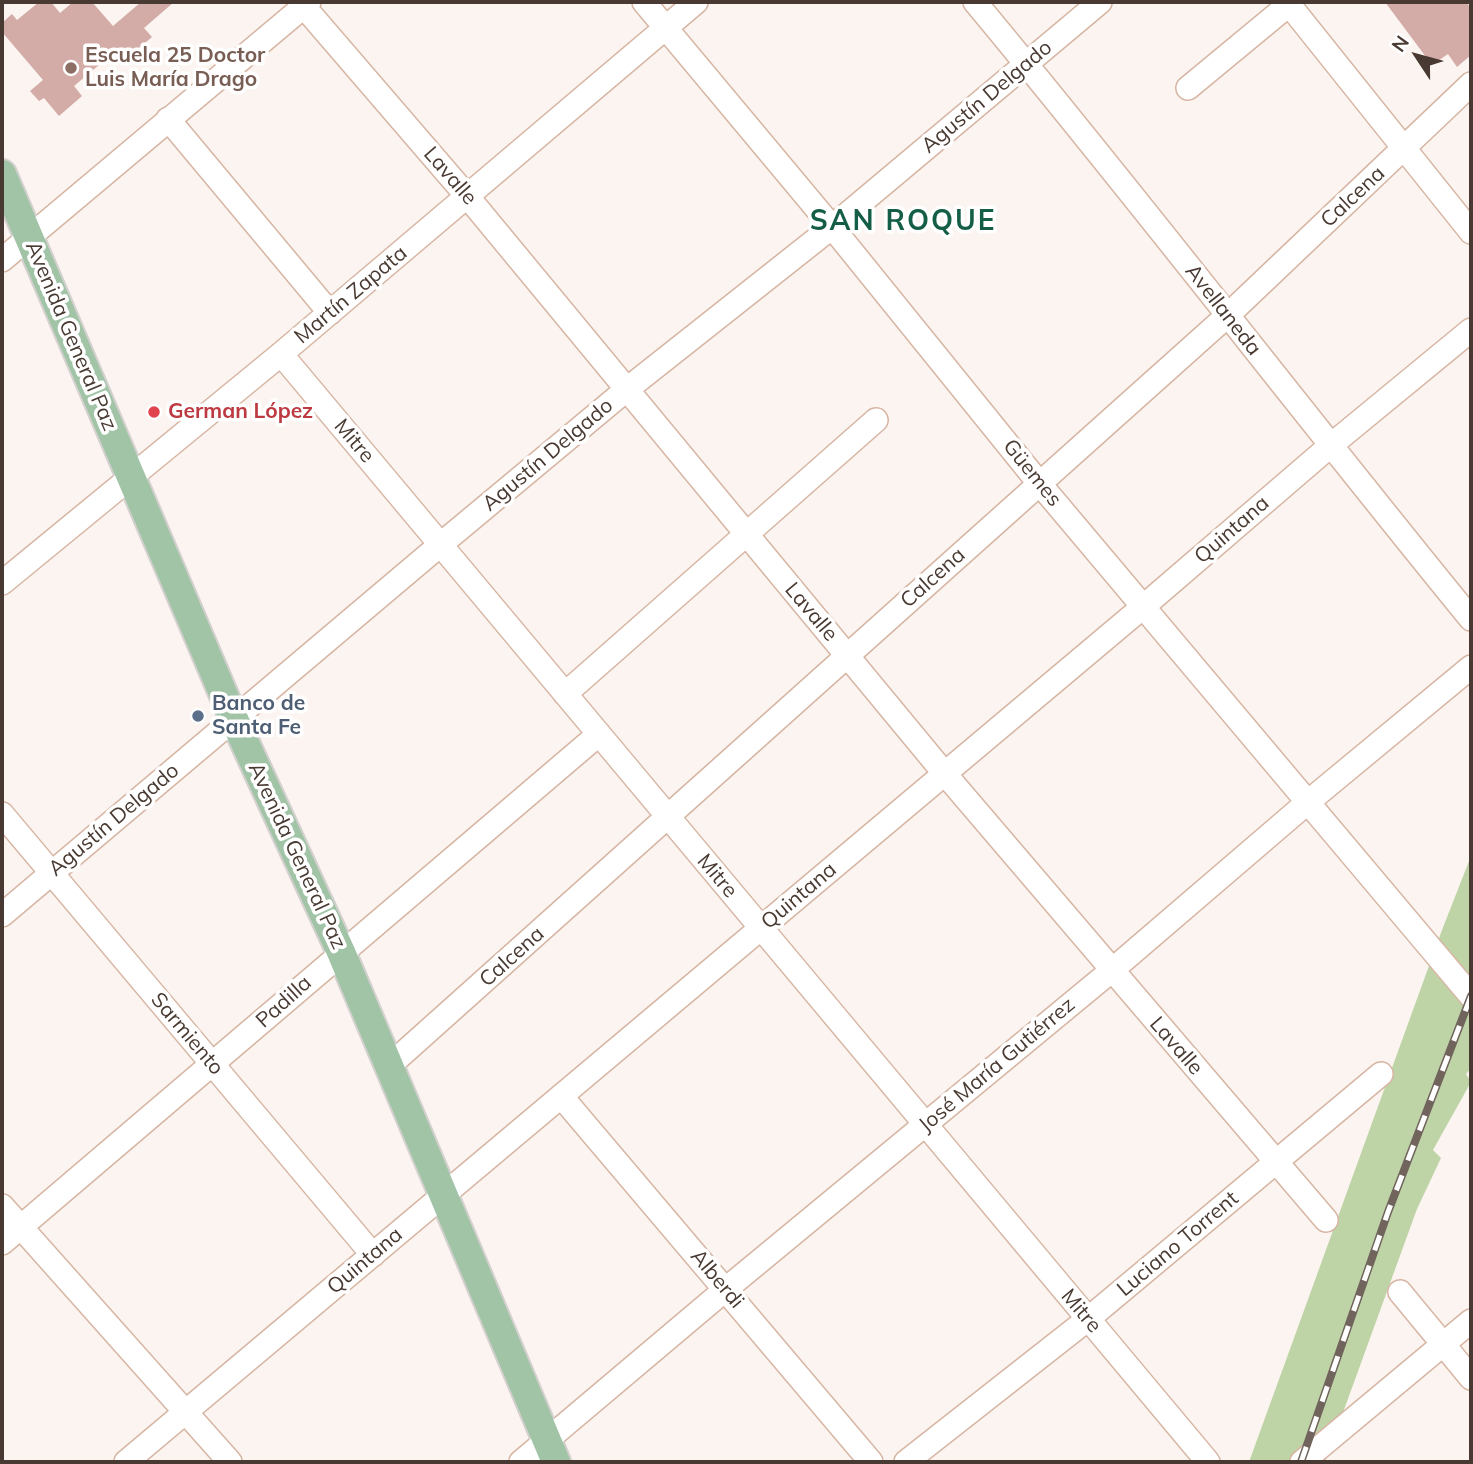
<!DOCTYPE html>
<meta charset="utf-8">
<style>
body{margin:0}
#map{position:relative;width:1473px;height:1464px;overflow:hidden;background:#fbf4f0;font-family:Mulish,sans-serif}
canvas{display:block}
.frame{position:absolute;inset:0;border:4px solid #483a32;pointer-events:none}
.north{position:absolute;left:1382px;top:21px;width:70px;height:70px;-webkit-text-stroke:5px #fff;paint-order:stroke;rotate:306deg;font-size:19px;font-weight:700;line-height:28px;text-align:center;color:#483a32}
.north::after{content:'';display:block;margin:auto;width:24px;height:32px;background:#483a32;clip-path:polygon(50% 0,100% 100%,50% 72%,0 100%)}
</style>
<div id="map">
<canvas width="1473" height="1464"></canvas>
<div class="frame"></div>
<div class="north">N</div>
</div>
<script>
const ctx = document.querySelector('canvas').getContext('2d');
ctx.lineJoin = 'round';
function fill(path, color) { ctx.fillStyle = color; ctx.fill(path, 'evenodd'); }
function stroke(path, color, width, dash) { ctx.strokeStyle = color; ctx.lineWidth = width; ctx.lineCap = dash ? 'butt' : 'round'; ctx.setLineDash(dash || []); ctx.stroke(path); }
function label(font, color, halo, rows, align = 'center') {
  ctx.font = font + ' Mulish,sans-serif'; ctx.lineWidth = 7; ctx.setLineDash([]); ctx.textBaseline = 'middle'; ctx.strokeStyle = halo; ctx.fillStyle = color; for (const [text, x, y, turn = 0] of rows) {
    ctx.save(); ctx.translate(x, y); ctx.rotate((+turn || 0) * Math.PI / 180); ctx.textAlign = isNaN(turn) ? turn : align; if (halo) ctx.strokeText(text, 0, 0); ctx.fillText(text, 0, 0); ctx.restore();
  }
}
const green = new Path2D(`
 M1471,856V1068L1466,1074L1471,1082L1433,1150L1441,1158L1417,1209L1325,1462H1249L1442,930Z`);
const building = new Path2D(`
 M39,2H51L60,13L73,2H92L113,26L141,2H174L144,28L152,37L126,59L118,49L74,86L82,96L59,116L44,98L39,101L30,91L43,80L2,32V23L12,14L17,20Z
 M1385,2H1466L1471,8V55L1457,67L1448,54L1432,65Z`);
const minor = new Path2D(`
 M300,2L467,196L945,774L1326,1220
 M644,2L832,227L1039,483L1471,996
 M975,2C1144,205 1304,415 1471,619
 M1287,2L1471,232
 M1188,88L1292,2
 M168,119L330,313
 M2,260L309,2
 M281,354L1208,1462
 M2,583L281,354L696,2
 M565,694L876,420
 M2,814L373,1255
 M2,915L440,545L626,390L832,227L1100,2
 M389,1066L1228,315L1471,84
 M561,1096L871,1462
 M2,1206L230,1462
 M2,1243C202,1074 399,903 599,734
 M1400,1292L1471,1378
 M126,1462L1144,606L1330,446L1471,330
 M521,1462L726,1289L1111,971L1308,802L1471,667
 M906,1462L1088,1319L1381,1074
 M1302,1462L1471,1321`);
const major = new Path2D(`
 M2,174L234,719L341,952L556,1462`);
const rail = new Path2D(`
 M1301,1462L1388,1212L1471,996`);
const markers = [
 [71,68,7,"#8d6e63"],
 [154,412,7,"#e0444e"],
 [198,716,7,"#5c6f8a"]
];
const educationNames = [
 ["Escuela 25 Doctor",85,56],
 ["Luis María Drago",85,80]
];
const streetNames = [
 ["Agustín Delgado",987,97,-40],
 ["Lavalle",450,176,49],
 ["Calcena",1353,197,-43],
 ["Martín Zapata",351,295,-40],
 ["Avellaneda",1223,310,52],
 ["Avenida General Paz",71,336,67],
 ["Mitre",354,441,50],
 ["Agustín Delgado",548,455,-40],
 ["Güemes",1032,473,51],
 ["Quintana",1232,530,-41],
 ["Calcena",933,578,-42],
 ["Lavalle",811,612,50],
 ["Agustín Delgado",114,820,-40],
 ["Avenida General Paz",297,856,65],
 ["Mitre",717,876,50],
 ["Quintana",799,896,-40],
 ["Calcena",512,957,-42],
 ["Padilla",284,1002,-42],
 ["Sarmiento",187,1034,50],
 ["Lavalle",1176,1046,49],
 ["José María Gutiérrez",997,1065,-40],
 ["Luciano Torrent",1178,1244,-40],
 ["Quintana",365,1261,-40],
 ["Alberdi",717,1279,50],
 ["Mitre",1081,1311,50]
];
const healthNames = [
 ["German López",168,412]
];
const serviceNames = [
 ["Banco de",212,704],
 ["Santa Fe",212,728]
];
const districtNames = [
 ["SAN ROQUE",903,222]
];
fill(green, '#bfd4a6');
fill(building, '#d3aba7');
stroke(minor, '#d7b5a3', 26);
stroke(major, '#d3d0ce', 32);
stroke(minor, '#fff', 23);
stroke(major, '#a1c4a7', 28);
stroke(rail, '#70645d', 8);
stroke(rail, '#fff', 5, [16]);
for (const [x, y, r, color] of markers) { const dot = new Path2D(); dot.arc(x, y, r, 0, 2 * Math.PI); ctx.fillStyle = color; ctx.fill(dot); stroke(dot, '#fff', 2.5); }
label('bold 21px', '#785e54', '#fff', educationNames, 'left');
label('21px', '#483a32', '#fff', streetNames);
label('bold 21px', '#be3a42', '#fff', healthNames, 'left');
label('bold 21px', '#4e5e75', '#fff', serviceNames, 'left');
ctx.letterSpacing = '2px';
label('bold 28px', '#145d46', '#fff', districtNames);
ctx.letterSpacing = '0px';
</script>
